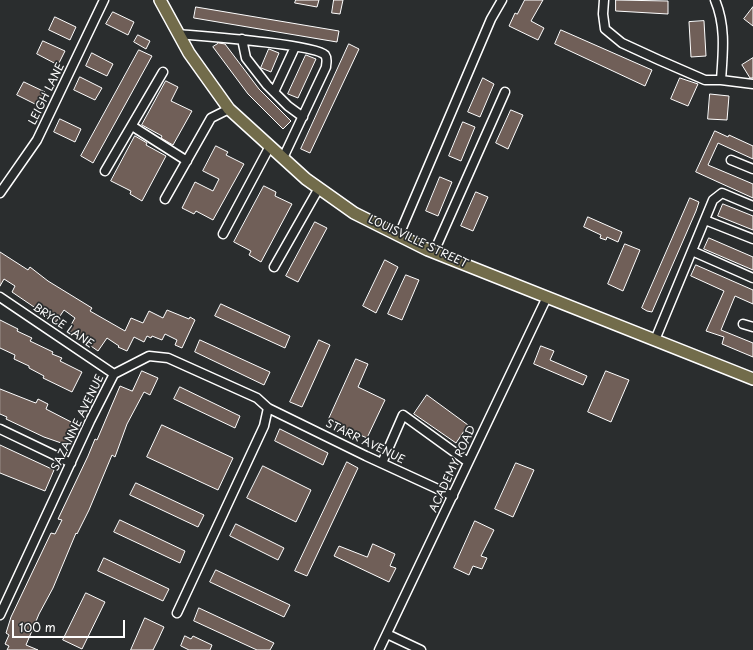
<!DOCTYPE html>
<style>
body{margin:0}
#map{position:relative;width:753px;height:650px;overflow:hidden;background:#2a2d2e;font-family:"Playpen Sans",sans-serif}
canvas{display:block}
.scale{position:absolute;left:12px;top:620px;width:113px;height:18px;box-sizing:border-box;border:2px solid #fff;border-top:0;padding-left:5px;font-size:12px;line-height:14px;white-space:nowrap;color:#fff;-webkit-text-stroke:3px #2a2d2e;paint-order:stroke}
</style>
<div id="map">
<canvas width="753" height="650"></canvas>
<div class="scale">100 m</div>
</div>
<script>
const ctx = document.querySelector('canvas').getContext('2d');
ctx.lineJoin = 'round';
function fill(path, color) { ctx.fillStyle = color; ctx.fill(path, 'evenodd'); }
function stroke(path, color, width, dash) { ctx.strokeStyle = color; ctx.lineWidth = width; ctx.lineCap = dash ? 'butt' : 'round'; ctx.setLineDash(dash || []); ctx.stroke(path); }
function label(font, color, halo, rows, align = 'center') {
  ctx.font = font + ' "Playpen Sans",sans-serif'; ctx.lineWidth = 3.5; ctx.setLineDash([]); ctx.textBaseline = 'middle'; ctx.strokeStyle = halo; ctx.fillStyle = color; for (const [text, x, y, turn = 0] of rows) {
    ctx.save(); ctx.translate(x, y); ctx.rotate((+turn || 0) * Math.PI / 180); ctx.textAlign = isNaN(turn) ? turn : align; if (halo) ctx.strokeText(text, 0, 0); ctx.fillText(text, 0, 0); ctx.restore();
  }
}
const building = new Path2D(`
 M296,0H319L317,7L295,3Z
 M334,0H343L340,14L332,13Z
 M525,0H543L531,21L544,28L538,40L509,26L515,13L517,14Z
 M616,0L668,1V14L616,11Z
 M196,7L339,31L337,42L194,18Z
 M753,7V26L744,19Z
 M113,12L134,22L128,35L106,24Z
 M55,17L76,27L70,40L49,30Z
 M704,21L706,56L691,57L689,22Z
 M561,30L652,70L645,86L555,44Z
 M138,35L150,41L146,49L134,42Z
 M43,41L65,51L58,65L37,54Z
 M219,43L225,44L259,89L291,121L283,129L248,94L213,47Z
 M349,44L359,49L310,153L301,149Z
 M269,49L279,53L271,72L261,68Z
 M139,50L152,56L93,163L81,156Z
 M92,53L113,64L107,76L86,66Z
 M306,55L316,59L298,98L288,94Z
 M753,58V78H750L742,65Z
 M80,77L102,88L95,100L74,90Z
 M483,78L494,84L480,117L468,112Z
 M680,78L698,84L688,106L671,99Z
 M166,81L178,87L171,101L192,111L173,145L161,138L162,136L142,125Z
 M24,82L45,92L39,106L17,95Z
 M710,94L729,96L727,120L708,119Z
 M511,110L523,115L508,149L496,143Z
 M60,119L81,129L75,142L54,132Z
 M463,122L475,127L461,161L449,156Z
 M715,131L728,137L729,135L753,146V159L718,143L708,165L753,184V198L696,172Z
 M135,136L147,143L146,145L166,156L142,201L130,194L131,191L111,181Z
 M216,146L228,152L226,155L244,164L213,220L196,211L194,214L182,208L195,182L213,191L219,179L203,171Z
 M440,177L452,182L438,216L426,211Z
 M264,186L276,192L275,196L292,204L261,262L249,255L251,251L234,242Z
 M476,192L488,197L473,231L461,226Z
 M690,198L699,202L696,211L652,312L647,311L642,308Z
 M723,204L753,216V230L718,216Z
 M588,217L622,232L618,242L607,237L606,240L600,238L601,235L584,227Z
 M315,222L327,228L298,282L286,276Z
 M709,238L753,257V270L704,249Z
 M625,244L640,250L623,291L608,284Z
 M0,252L28,270L30,267L48,281L92,308L90,311L125,331L131,318L143,323L149,311L163,318L167,310L189,319L190,317L195,320L182,348L175,345L177,340L165,334L162,340L152,336L151,338L147,336L144,342L134,337L127,351L118,347L119,346L107,338L98,351L68,330L75,318L64,310L56,322L12,292L15,286L4,279L0,286Z
 M385,260L398,267L376,313L363,306Z
 M696,265L753,290V304L735,296L721,330L753,343V357L722,344L724,337L706,331L724,291L691,276Z
 M406,275L419,280L402,320L388,314Z
 M221,304L290,336L285,348L215,316Z
 M0,320L18,329L17,331L32,338L30,341L53,352L52,354L62,358L60,361L82,372L72,392L43,378L44,376L29,368V366L14,359L15,355L0,348Z
 M200,340L270,372L264,385L195,352Z
 M319,340L330,345L302,407L290,402Z
 M541,346L554,351L550,360L587,376L583,385L534,364Z
 M356,359L368,364L358,387L385,400L367,438L328,421Z
 M142,371L158,378L150,395L144,392L127,424L115,457L112,455L89,510L77,534L76,533L53,588L39,614L26,645L38,650H7L9,646L5,644L9,635L6,633L11,617L51,533L55,534L62,520L58,519L88,456L95,439L97,440L120,386L132,391Z
 M606,371L629,380L611,422L588,412Z
 M180,387L240,416L235,428L174,399Z
 M0,389L33,402L36,403L38,399L48,404L46,409L77,425L67,445L44,437L6,419L7,417L0,414Z
 M427,395L468,425L456,443L414,414Z
 M162,425L233,458L218,490L147,457Z
 M280,429L328,453L323,465L275,441Z
 M0,445L54,470L45,491L0,473Z
 M347,462L358,468L307,576L295,571Z
 M516,463L534,470L513,517L495,509Z
 M263,466L311,490L296,522L247,498Z
 M136,483L204,515L198,527L130,495Z
 M120,520L185,551L180,563L114,532Z
 M475,521L494,530L481,556L487,558L482,569L473,566L469,575L454,568Z
 M236,524L284,548L278,560L230,536Z
 M373,544L395,554L390,566L396,568L389,582L334,556L339,546L367,557Z
 M104,558L169,589L163,601L98,571Z
 M216,570L290,605L284,617L210,582Z
 M86,593L105,602L82,649L63,640Z
 M199,608L274,643L270,650H257L194,621Z
 M145,618L164,627L158,640L153,650H131Z
 M185,636L191,639L193,636L212,645L210,650H189L181,646Z`);
const minor = new Path2D(`
 M604,0L603,14L605,29L622,43L659,60L705,80H721C723,52 726,26 715,0
 M178,34C200,36 314,44 325,55C328,59 326,63 326,67L283,158
 M242,39L246,58L267,85L288,106L303,117
 M721,80L753,84
 M274,92L295,47
 M132,126L187,161
 M731,160L753,169
 M105,171L163,72
 M0,193L37,140L104,0
 M165,199L211,118L229,109
 M705,220L753,239
 M223,234L270,146
 M399,235L491,19L502,0
 M692,251L753,278
 M434,252L505,92
 M274,267L319,188
 M0,297L114,374
 M743,324L753,327
 M655,340L713,200L722,193L753,206
 M0,429L71,463
 M382,463L403,415L468,462
 M177,613L264,426L268,408
 M0,615L90,421L114,374L149,356L168,358L257,398L268,408L366,456L453,496
 M387,634L421,650
 M379,650L547,297`);
const major = new Path2D(`
 M160,0L189,53L229,109L306,179L354,213L428,250L753,379`);
const streetNames = [
 ["LEIGH LANE",47,94,-64],
 ["LOUISVILLE STREET",418,242,25],
 ["BRYCE LANE",63,326,34],
 ["SAZANNE AVENUE",78,423,-64],
 ["STARR AVENUE",365,442,26],
 ["ACADEMY ROAD",453,469,-65]
];
fill(building, '#705f58');
stroke(building, '#fff', 1);
stroke(minor, '#fff', 11);
stroke(major, '#fff', 14);
stroke(minor, '#2a2d2e', 8);
stroke(major, '#726c4b', 11);
label('11px', '#fff', '#2a2d2e', streetNames);
</script>
